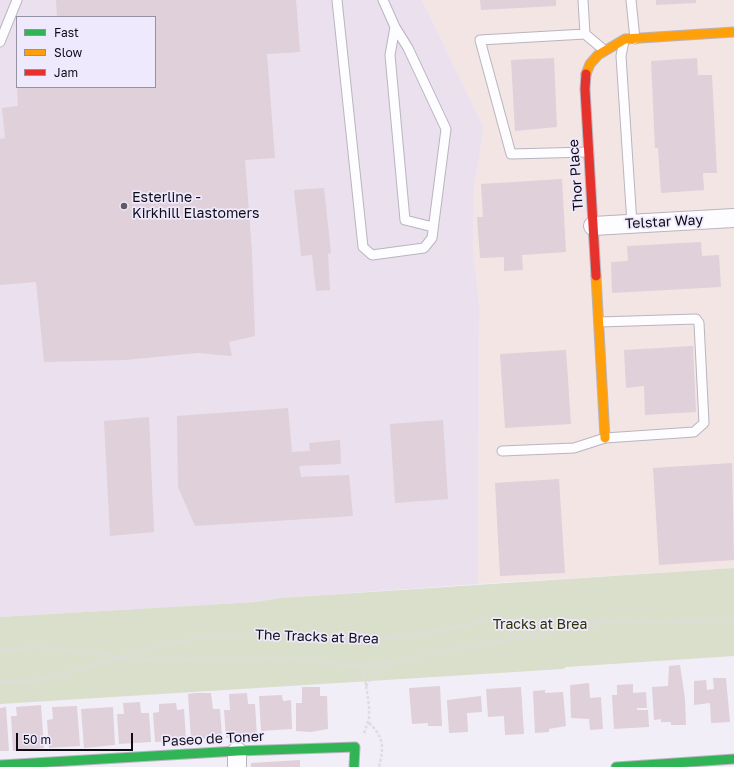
<!DOCTYPE html>
<style>
body{margin:0}
#map{position:relative;width:734px;height:767px;overflow:hidden;background:#f1eef8;font-family:"Golos Text",sans-serif}
canvas{display:block}
.legend{position:absolute;left:16px;top:16px;width:140px;height:72px;box-sizing:border-box;background:#efe9fd;border:1px solid #9691a1;margin:0;padding:5px 7px;list-style:none;font-size:12px;color:#100c17}
.legend li{display:flex;align-items:center;gap:8px;height:20px}
.legend b{width:20px;border:1px solid #9691a1}
.scale{position:absolute;left:16px;top:733px;width:117px;height:18px;box-sizing:border-box;border:2px solid #100c17;border-top:0;padding-left:5px;font-size:12px;line-height:14px;white-space:nowrap;color:#100c17;-webkit-text-stroke:3px #efe9fd;paint-order:stroke}
</style>
<div id="map">
<canvas width="734" height="767"></canvas>
<ul class="legend">
<li><b style="height:5px;background:#30b455"></b>Fast</li>
<li><b style="height:5px;background:#ff9f0a"></b>Slow</li>
<li><b style="height:5px;background:#e5322d"></b>Jam</li>
</ul>
<div class="scale">50 m</div>
</div>
<script>
const ctx = document.querySelector('canvas').getContext('2d');
ctx.lineJoin = 'round';
function fill(path, color) { ctx.fillStyle = color; ctx.fill(path, 'evenodd'); }
function stroke(path, color, width, dash) { ctx.strokeStyle = color; ctx.lineWidth = width; ctx.lineCap = dash ? 'butt' : 'round'; ctx.setLineDash(dash || []); ctx.stroke(path); }
function label(font, color, halo, rows, align = 'center') {
  ctx.font = font + ' "Golos Text",sans-serif'; ctx.lineWidth = 3.5; ctx.setLineDash([]); ctx.textBaseline = 'middle'; ctx.strokeStyle = halo; ctx.fillStyle = color; for (const [text, x, y, turn = 0] of rows) {
    ctx.save(); ctx.translate(x, y); ctx.rotate((+turn || 0) * Math.PI / 180); ctx.textAlign = isNaN(turn) ? turn : align; if (halo) ctx.strokeText(text, 0, 0); ctx.fillText(text, 0, 0); ctx.restore();
  }
}
const commercial = new Path2D(`
 M422,0H734V568L478,584L479,303L473,247L474,188L484,128Z`);
const industrial = new Path2D(`
 M0,0H422L484,128L474,188L473,247L479,303L478,584L280,598L256,602L0,617ZM17,17H155V87H17Z`);
const green = new Path2D(`
 M734,568V656L566,667L563,669L0,704V617L256,602L280,598Z`);
const building = new Path2D(`
 M56,0H296L300,52L267,54L275,158L245,160L252,252L255,336L229,342L232,356L198,353L125,360L44,362L36,282L0,285V139L5,138L2,108L18,106L17,87H155V17H57Z
 M480,0H556V6L481,10Z
 M656,0H696V3L656,5Z
 M554,58L557,127L515,131L511,60Z
 M697,58L698,75H712L717,173H703L704,190L661,193L658,148H655L651,61Z
 M562,179L566,252L522,255L523,270L504,271V257L480,258L477,217H483L481,184Z
 M324,188L331,253L328,254L330,290L316,291L312,255L301,256L294,190Z
 M701,242L702,256L719,255L721,287L612,293L611,262L628,261L627,246Z
 M693,346L696,412L645,415L644,386L626,388L624,350Z
 M566,350L571,424L505,428L500,354Z
 M288,408L292,452L310,451L309,443L340,440L341,464L299,466L301,477L349,475L353,516L195,526L178,487L177,416Z
 M149,417L154,532L110,536L104,421Z
 M443,420L448,499L395,503L390,424Z
 M732,463L734,560L659,565L653,468Z
 M559,479L565,573L500,576L495,483Z
 M680,665L685,699L686,725H671V722H661V719L654,720L652,687L668,686L669,666Z
 M713,678H726L730,722L711,723L710,703L694,705V681L706,680L707,690L714,689Z
 M589,683L590,698L601,697L603,729L590,730L589,719L571,718L570,685Z
 M633,684V693L646,692L647,708H637V710H648L649,727L614,729L612,695H617V685Z
 M440,686L442,726H428V723L412,724L409,688Z
 M302,687H320V696H327L328,729L311,732L296,731V703H302Z
 M521,687L524,734L505,735L504,716L488,717L486,689Z
 M545,690V693L563,692L566,726L549,729V732L535,733L533,691Z
 M195,693H211L213,709H220L222,737L191,739L188,694Z
 M247,693L248,704H255L257,737L226,738L224,710H230L229,694Z
 M282,695L283,701L291,700L292,729L261,731L259,696Z
 M481,696L482,712L467,713L468,732L449,733L447,700Z
 M140,702L141,713H149L151,742L119,744L117,714H124L123,703Z
 M176,703L177,710L184,709L186,740L155,742L153,713L159,712V704Z
 M41,705L44,748L13,751L11,716H17L16,707Z
 M77,706L80,746L49,748L47,720L53,719L52,707Z
 M6,707L9,751H0V708Z
 M113,707L115,745L84,748L81,709Z
 M300,760V767H251V763Z`);
const path = new Path2D(`
 M0,651L36,647L102,653L119,658L145,660L291,658L310,659L344,665L390,663L444,651L598,624
 M355,665L363,673L365,678L369,706V719L364,733
 M0,682L30,681L54,677L163,644L222,635H294L357,640L406,637L484,621L522,620L650,623L734,620
 M366,686L371,678L389,663
 M369,723C384,737 384,747 379,767`);
const lane = new Path2D(`
 M337,0L363,247L372,255L424,248L432,238L446,129L408,48L395,27
 M383,0L395,27L390,55L405,220L433,227
 M583,0L585,34L604,50
 M631,0L635,39
 M585,34L480,40L511,154L589,152
 M624,41L621,56L632,224
 M0,42L17,0
 M502,451L574,448L605,438L694,432L704,423L699,323L696,319L599,322`);
const street = new Path2D(`
 M593,226L734,218
 M237,751V767`);
const fast = new Path2D(`
 M0,765L237,751L355,747L354,767
 M616,767L734,759`);
const slow = new Path2D(`
 M586,74L590,64L598,55L625,39L734,32
 M596,276L605,438`);
const jam = new Path2D(`
 M586,74L585,89L596,276`);
const markers = [
 [124,206,4,"#5f5b66"]
];
const streetNames = [
 ["Thor Place",576,175,-94],
 ["Telstar Way",664,222,-3],
 ["The Tracks at Brea",317,637,2],
 ["Paseo de Toner",213,739,-3]
];
const poiNames = [
 ["Esterline -",132,198],
 ["Kirkhill Elastomers",132,214]
];
const parkNames = [
 ["Tracks at Brea",540,625]
];
fill(commercial, '#f3e5e3');
fill(industrial, '#ebe0ee');
fill(green, '#d9dfca');
fill(building, '#dfd0da');
stroke(lane, '#b8b5bf', 11);
stroke(street, '#b8b5bf', 20);
stroke(fast, '#b8b5bf', 11);
stroke(slow, '#b8b5bf', 11);
stroke(jam, '#b8b5bf', 11);
stroke(path, '#dddcdf', 2.5, [3, 2]);
stroke(lane, '#fdfcfe', 9);
stroke(street, '#fdfcfe', 18);
stroke(fast, '#30b455', 9);
stroke(slow, '#ff9f0a', 9);
stroke(jam, '#e5322d', 9);
for (const [x, y, r, color] of markers) { const dot = new Path2D(); dot.arc(x, y, r, 0, 2 * Math.PI); ctx.fillStyle = color; ctx.fill(dot); stroke(dot, '#efe9fd', 1.5); }
label('14px', '#100c17', '#efe9fd', streetNames);
label('14px', '#100c17', '#efe9fd', poiNames, 'left');
label('14px', '#2a3300', '#efe9fd', parkNames);
</script>
